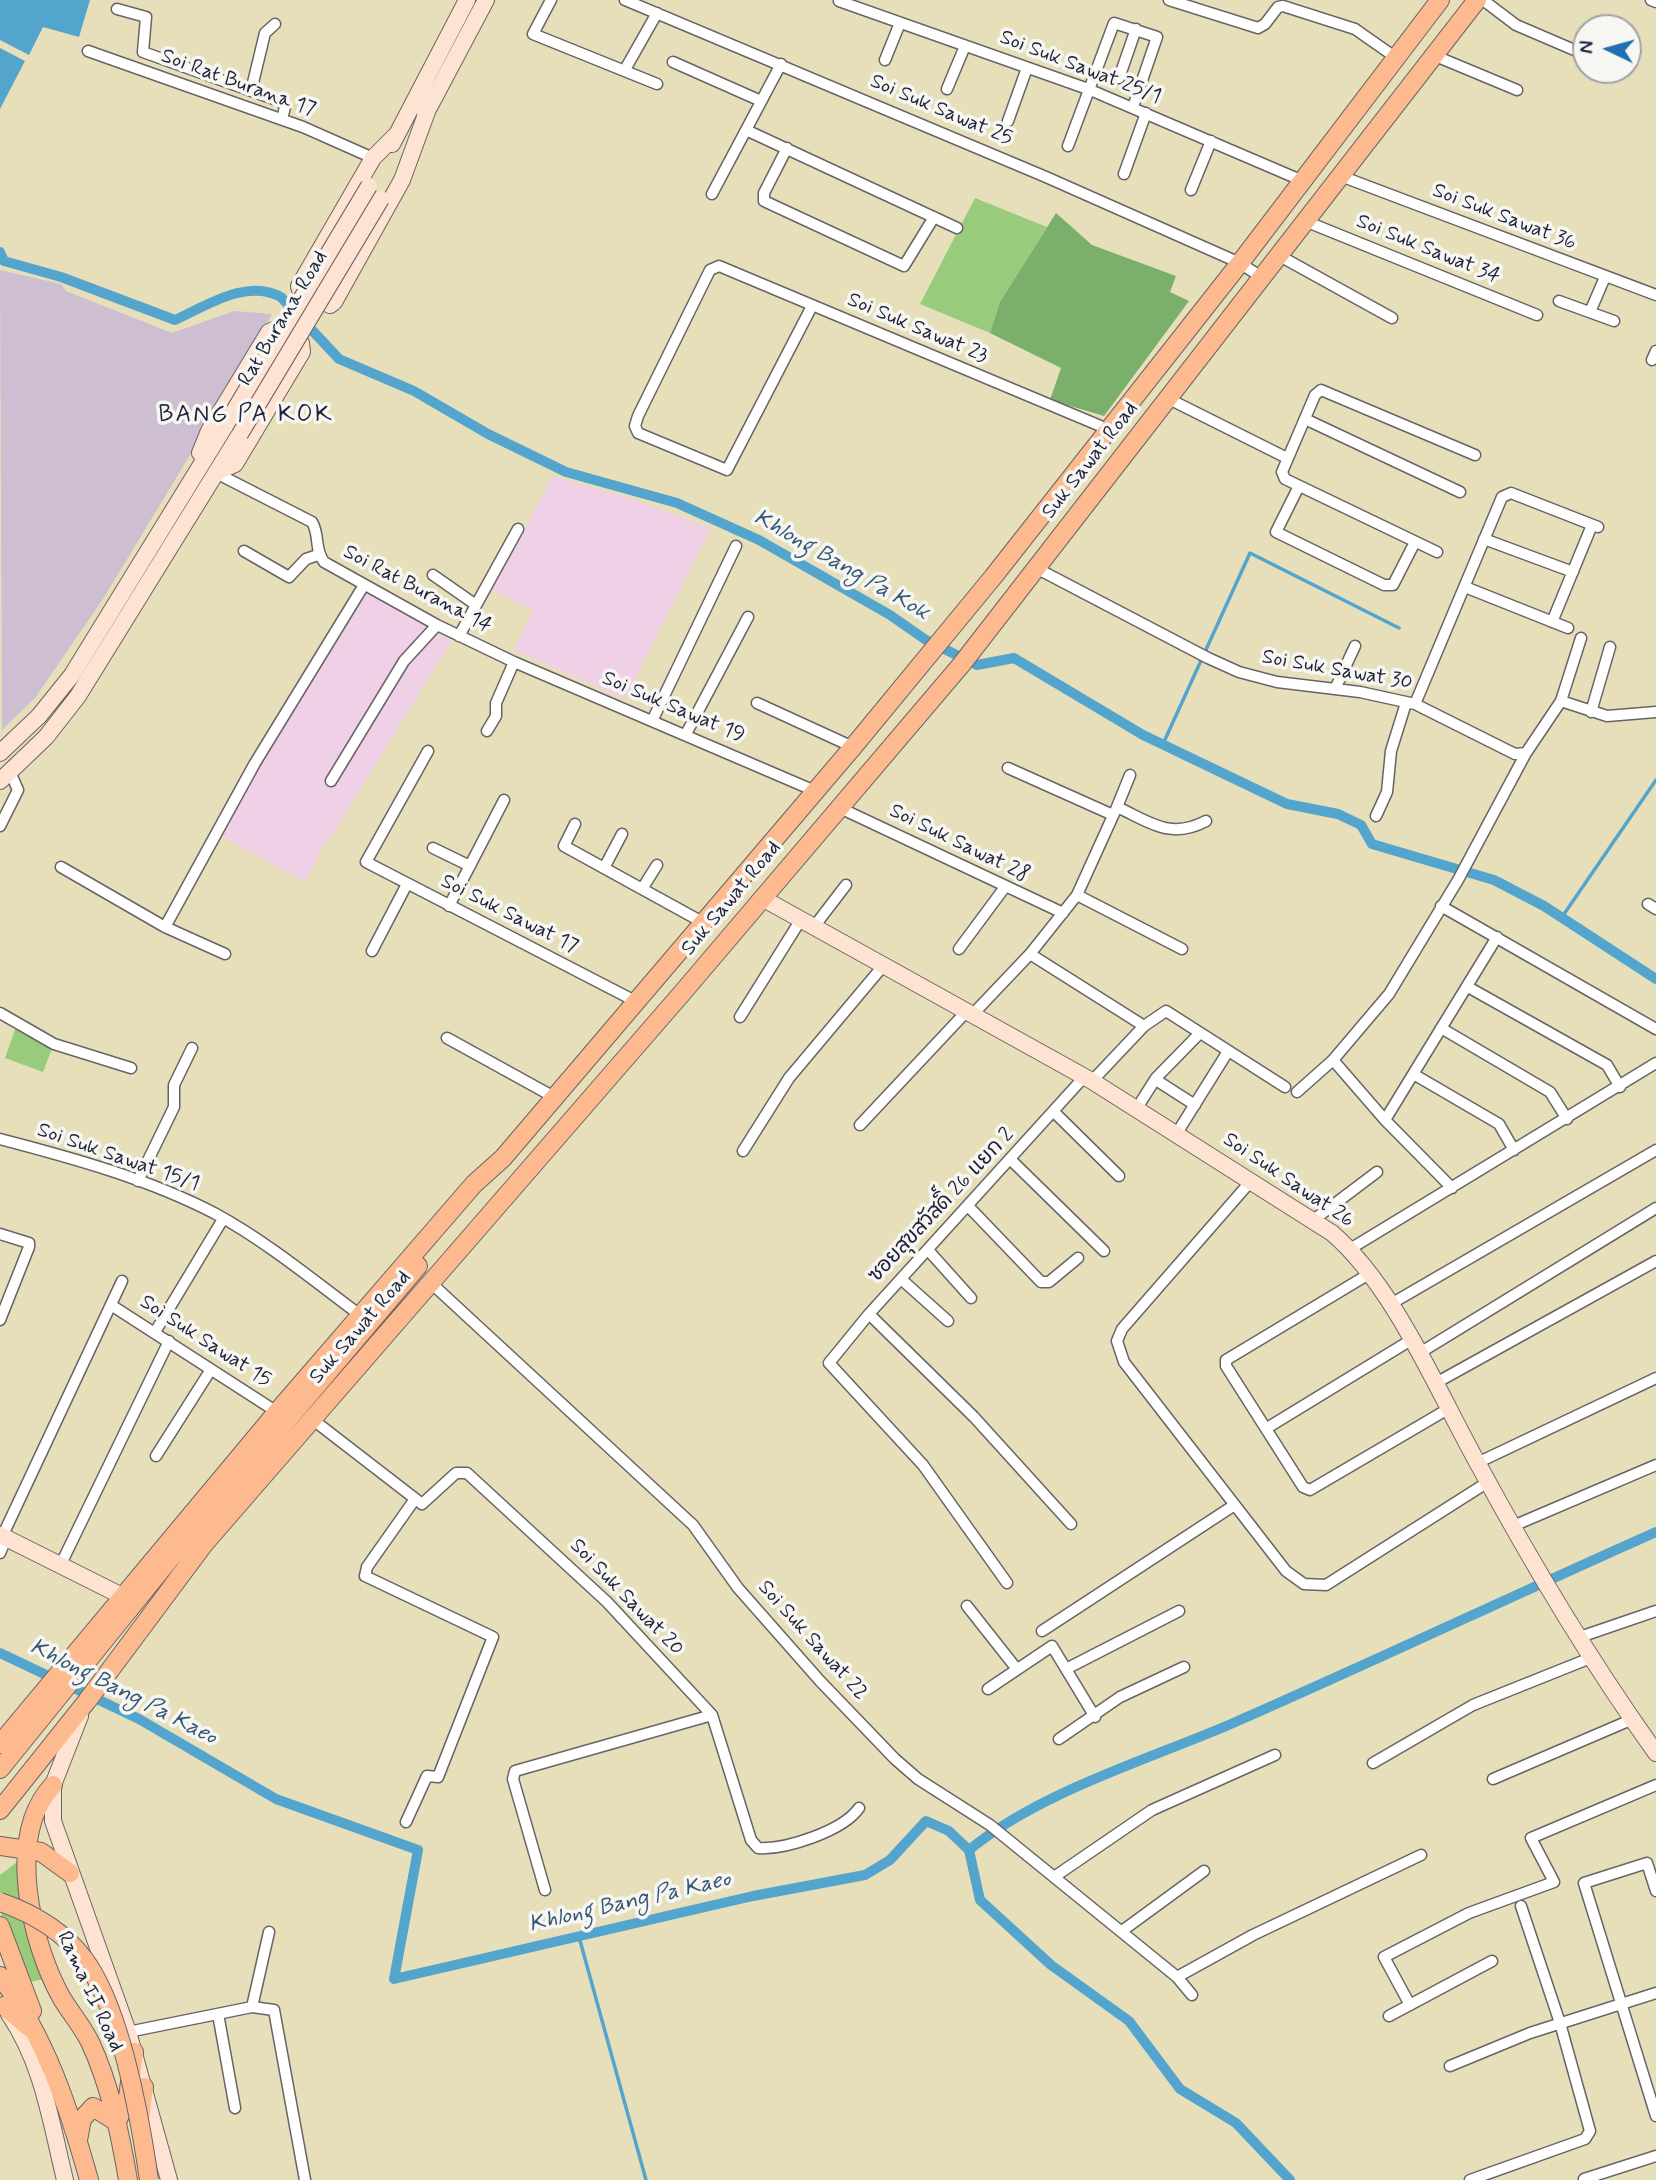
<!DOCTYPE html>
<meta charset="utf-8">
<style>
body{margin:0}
#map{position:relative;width:1656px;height:2180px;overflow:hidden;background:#e7dfb9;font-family:Mynerve,sans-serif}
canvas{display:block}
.north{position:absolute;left:1572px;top:14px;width:70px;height:70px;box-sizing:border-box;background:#f6f6f2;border:2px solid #a1a1a9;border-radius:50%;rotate:275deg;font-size:19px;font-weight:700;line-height:28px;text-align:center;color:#22223b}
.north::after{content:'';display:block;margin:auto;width:24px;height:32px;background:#1f6fb2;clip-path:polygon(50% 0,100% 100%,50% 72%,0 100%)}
</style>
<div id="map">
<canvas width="1656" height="2180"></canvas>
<div class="north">N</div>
</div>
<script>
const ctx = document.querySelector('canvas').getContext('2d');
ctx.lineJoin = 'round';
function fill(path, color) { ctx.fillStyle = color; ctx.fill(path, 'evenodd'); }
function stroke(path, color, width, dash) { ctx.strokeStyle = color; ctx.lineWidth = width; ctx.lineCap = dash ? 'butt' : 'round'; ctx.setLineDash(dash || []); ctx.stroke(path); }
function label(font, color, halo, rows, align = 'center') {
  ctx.font = font + ' Mynerve,"Playpen Sans Thai",sans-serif'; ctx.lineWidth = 7; ctx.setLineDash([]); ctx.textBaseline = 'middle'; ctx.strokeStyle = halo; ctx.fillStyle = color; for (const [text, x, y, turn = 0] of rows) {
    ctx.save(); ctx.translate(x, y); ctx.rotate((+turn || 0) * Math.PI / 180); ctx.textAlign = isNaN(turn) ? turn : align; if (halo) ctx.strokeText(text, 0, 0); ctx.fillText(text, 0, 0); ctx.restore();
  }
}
const built = new Path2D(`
 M553,476L629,498L711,528L625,699L514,650L533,610L492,590Z
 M364,590L426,624L434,634L452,640L331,837H328L305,882L219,835L261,758Z`);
const industrial = new Path2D(`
 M0,270L61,284L66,291L172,333L234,311L272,314L245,364L103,599L35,698L2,730Z`);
const green = new Path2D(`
 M975,198L1047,227L1000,302L990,333L920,304Z
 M16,1027L53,1046L43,1072L5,1058Z
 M17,1862L21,1863L45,1979L30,1982L0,1911V1875Z`);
const forest = new Path2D(`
 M1056,213L1092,245L1176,276L1170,292L1189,301L1104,416L1050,400L1061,368L990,333L1000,302Z`);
const water = new Path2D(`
 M0,0H90L79,37L43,27L29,55L0,40Z
 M0,48L25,61L0,109Z`);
const stream = new Path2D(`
 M1163,744L1250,553L1399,628
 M1562,917L1656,780
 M579,1937L646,2180`);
const canal = new Path2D(`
 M0,252L4,261L61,277L175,320C206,306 247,278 281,297L339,359L414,391L488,434L566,472L677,503L759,540L890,615L926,640L977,665L1014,658L1143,735L1287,804L1338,814L1361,825L1372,844L1494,880L1544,906L1656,979
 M0,1653L139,1719L276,1799L418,1850L394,1979L753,1896L865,1875L890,1860L926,1821L949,1831L969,1850L980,1900L1051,1965L1129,2021L1180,2089L1236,2123L1290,2180
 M969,1850C1039,1792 1147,1760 1231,1724C1373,1662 1514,1595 1656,1532`);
const street = new Path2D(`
 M551,0L533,34L657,84
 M625,0L1046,177L1240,263L1261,277
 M1169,0L1258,28L1265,24L1278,7L1283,6L1355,29L1395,57
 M1483,0L1516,25L1586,55
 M1651,0L1656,2
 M839,1L1088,89L1303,181
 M117,9L146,17L143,52L282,102L285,107L282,119
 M88,51L303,127L373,158
 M1433,55L1517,90
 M885,60L900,23
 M673,62L761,101
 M627,66L657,13
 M1119,78L1136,29
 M947,89L965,46
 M251,91L265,33L275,24
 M1008,121L1027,68
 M746,130L957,228
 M1068,146L1114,23L1157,37L1133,107
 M787,148L764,193V201L904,266L934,217
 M1124,174L1146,113
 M1338,175L1656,295
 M1191,190L1211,141
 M712,194L781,64
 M1305,221L1537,315
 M1278,255L1392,318
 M1559,301L1614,321
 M812,306L727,470L638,433L635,426L638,416L710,270L719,266L1110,430
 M1590,312L1605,277
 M1652,360L1656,351
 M1169,399L1287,458
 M1305,419L1460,492
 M216,473L312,522C320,535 314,549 324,562L437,625L514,662L815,791
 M1299,486L1276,532L1384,585H1393L1415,542
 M1484,539L1573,572
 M244,551L289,577L306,559L318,555
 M1437,552L1285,479L1282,472L1315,395L1321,390L1475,455
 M1036,568L1208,658L1239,672L1277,682L1360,692L1415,704L1515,754L1526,753L1561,701L1607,716L1656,712
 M433,575L476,605
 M1465,587L1568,628
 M1552,622L1592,525
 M459,636L518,529
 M1335,689L1355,646
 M1561,701L1581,638
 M757,703L853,747
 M1415,704L1502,497L1511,493L1598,527
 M1591,712L1610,647
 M653,719L736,546
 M487,731L496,716V703L514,662
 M686,734L748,617
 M428,751L366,862L635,1001
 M1008,768L1113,815
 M331,781L404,661L437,625
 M1117,807L1130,775
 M840,808L1063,913
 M1376,816L1387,792L1391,751L1406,703
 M575,824L564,846L704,923
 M0,826L18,790L10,772
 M433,848L470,866
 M61,867L165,927L225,954
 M604,868L622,834
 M642,889L657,865
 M1077,895L1182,949
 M1648,904L1656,909
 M449,906L504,800
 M1441,906L1656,1029
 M165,927L255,763L364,585
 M813,928L846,885
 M959,949L1005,887
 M372,951L407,884
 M1030,954L1144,1026
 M1468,987L1607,1065L1620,1087
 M0,1013L54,1044L131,1068
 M973,1014L1030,954L1077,895L1117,807C1150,822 1170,840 1206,821
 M740,1017L800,921
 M1441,1028L1550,1092L1567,1119
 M447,1038L554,1097
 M1333,1060L1385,1120L1452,1188
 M1415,1075L1499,1124L1514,1150
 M1156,1080L1195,1105
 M1092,1081L1144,1026L1166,1011L1285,1087
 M1297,1092L1333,1060L1389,994L1458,880L1526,753
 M1137,1108L1156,1078L1200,1033
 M1054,1112L1119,1176
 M1385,1120L1497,937
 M860,1125L967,1011
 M1177,1133L1227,1053
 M0,1139C73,1158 149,1179 216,1214C267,1242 313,1280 360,1315
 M743,1151L789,1078L883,966
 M1011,1160L1104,1251
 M138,1181L174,1107V1085L192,1048
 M1251,1181L1122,1329L1117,1341L1124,1362L1286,1571L1304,1584L1326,1585L1488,1482
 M968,1206L1041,1282H1049L1078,1258
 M1312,1221L1377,1172
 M0,1234L29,1243V1247L0,1320
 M1350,1249L1656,1063
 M928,1250L971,1298
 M1369,1274L1226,1360V1366L1303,1487L1310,1490L1448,1409
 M901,1279L948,1321
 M430,1282L693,1525L738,1588L820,1681L895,1759L918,1779L990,1825L1177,1977L1192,1995
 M111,1305L277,1412
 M1389,1305L1656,1150
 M869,1314L974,1417L1071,1524
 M155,1332L223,1219
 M1418,1354L1656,1208
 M1434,1384L1656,1261
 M312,1419L422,1504L456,1473H467L607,1602L712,1715L751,1840L758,1848C785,1850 843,1831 859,1808
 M1267,1428L1411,1340
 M156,1456L210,1371
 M1477,1463L1656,1378
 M1513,1526L1656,1465
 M2,1537L122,1281
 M0,1553L6,1539
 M60,1566L169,1341
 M1007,1583L923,1465L829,1363L869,1314L1085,1076
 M967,1606L1016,1668
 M1042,1631L1233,1506
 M1580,1637L1656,1611
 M1066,1669L1179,1611
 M988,1689L1052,1646L1095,1717
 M1059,1739L1120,1697L1184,1667
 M1373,1763L1473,1705L1593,1657
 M1493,1779L1633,1719
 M406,1822L427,1776L438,1777L493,1637L365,1576L367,1567L415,1499
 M1054,1877L1152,1810L1275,1755
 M545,1890L513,1779L515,1771L712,1715
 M1656,1891L1647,1863L1584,1883L1656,2116
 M1122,1931L1204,1871
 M1177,1977L1253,1935L1421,1855
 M1410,2005L1384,1957L1469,1913L1554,1882L1531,1838L1656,1785
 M252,2007L269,1932
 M218,2014L235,2108
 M1389,2016L1492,1961
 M128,2032L252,2007L274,2010L305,2180
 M1450,2066L1530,2033L1656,1993
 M1584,2179L1656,2156
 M1470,2180L1585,2139L1590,2131L1560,2023L1521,1906`);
const secondary = new Path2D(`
 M425,115L486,0
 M396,135L373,158L299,286L300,290L330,305L334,302L402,180L428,109
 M392,144L467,0
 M200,453L209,431L269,332L274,330L301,343L302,352L235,464L217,472
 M0,753L39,716L72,675L225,426
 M0,781L46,737L78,696L240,434
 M762,898L1092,1081L1332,1233C1394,1286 1437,1390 1477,1462C1531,1562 1590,1661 1656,1753
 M0,1535L122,1596
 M80,1716L53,1785V1821L128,2032L169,2180
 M9,2014C43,2064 51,2123 65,2180`);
const primary = new Path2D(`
 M0,1744L277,1412L474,1184L503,1158L853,747L993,577L1240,263L1440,0
 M0,1769L169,1560L418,1266
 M53,1785C5,1836 31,1942 61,1997C70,2012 82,2026 90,2042C110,2085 120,2133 128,2180
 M0,1810L87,1701L204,1544L683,992L961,665L1477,0
 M0,1846L41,1852L70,1873
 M0,1926L32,2011
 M0,1976C45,2036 69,2108 89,2180
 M4,2006L30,2028
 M140,2118L144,2087
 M78,2140L82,2119L93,2107L117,2122L128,2097L134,2052`);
const secondaryBridge = new Path2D(`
 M225,426L369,186
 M240,434L381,199`);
const primaryBridge = new Path2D(`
 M0,1902C32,1913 63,1931 84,1959C121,2009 140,2118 149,2180`);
const streetNames = [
 ["Soi Suk Sawat 25/1",1080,68,21],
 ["Soi Rat Burana 17",238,84,20],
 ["Soi Suk Sawat 25",941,111,23],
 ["Soi Suk Sawat 36",1504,218,21],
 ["Soi Suk Sawat 34",1428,250,22],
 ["Rat Burana Road",284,319,-59],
 ["Soi Suk Sawat 23",917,329,23],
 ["Suk Sawat Road",1091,461,-52],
 ["Soi Rat Burana 14",417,590,28],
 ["Soi Suk Sawat 30",1337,671,10],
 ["Soi Suk Sawat 19",673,708,23],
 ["Soi Suk Sawat 28",959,844,26],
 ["Suk Sawat Road",732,899,-50],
 ["Soi Suk Sawat 17",509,915,27],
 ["Soi Suk Sawat 15/1",118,1158,19],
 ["Soi Suk Sawat 26",1288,1181,34],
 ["ซอยสุขสวัสดิ์ 26 แยก 2",942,1206,-47],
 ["Suk Sawat Road",361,1328,-49],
 ["Soi Suk Sawat 15",205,1342,33],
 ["Soi Suk Sawat 20",626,1598,46],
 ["Soi Suk Sawat 22",812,1641,48],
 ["Rama II Road",89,1992,65]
];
const waterNames = [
 ["Khlong Bang Pa Kok",841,566,30],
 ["Khlong Bang Pa Kaeo",123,1693,27],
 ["Khlong Bang Pa Kaeo",630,1903,-13]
];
const quarterNames = [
 ["BANG PA KOK",246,416]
];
fill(built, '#efd0e6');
fill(industrial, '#cdbed2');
fill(green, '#98cb7c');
fill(forest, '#7aaf6c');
fill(water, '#54a5ce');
stroke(stream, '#54a5ce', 3.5);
stroke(canal, '#54a5ce', 10);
stroke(street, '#676467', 13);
stroke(secondary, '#676467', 18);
stroke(primary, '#676467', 20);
stroke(street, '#fff', 10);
stroke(secondary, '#fee3d2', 16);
stroke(primary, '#fcba8e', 18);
stroke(secondaryBridge, '#676467', 18, []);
stroke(primaryBridge, '#676467', 20, []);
stroke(secondaryBridge, '#fee3d2', 16);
stroke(primaryBridge, '#fcba8e', 18);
label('21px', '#22223b', '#f6f6f2', streetNames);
label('italic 23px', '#365676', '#f6f6f2', waterNames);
ctx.letterSpacing = '2px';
label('24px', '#22223b', '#f6f6f2', quarterNames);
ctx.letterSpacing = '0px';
</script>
